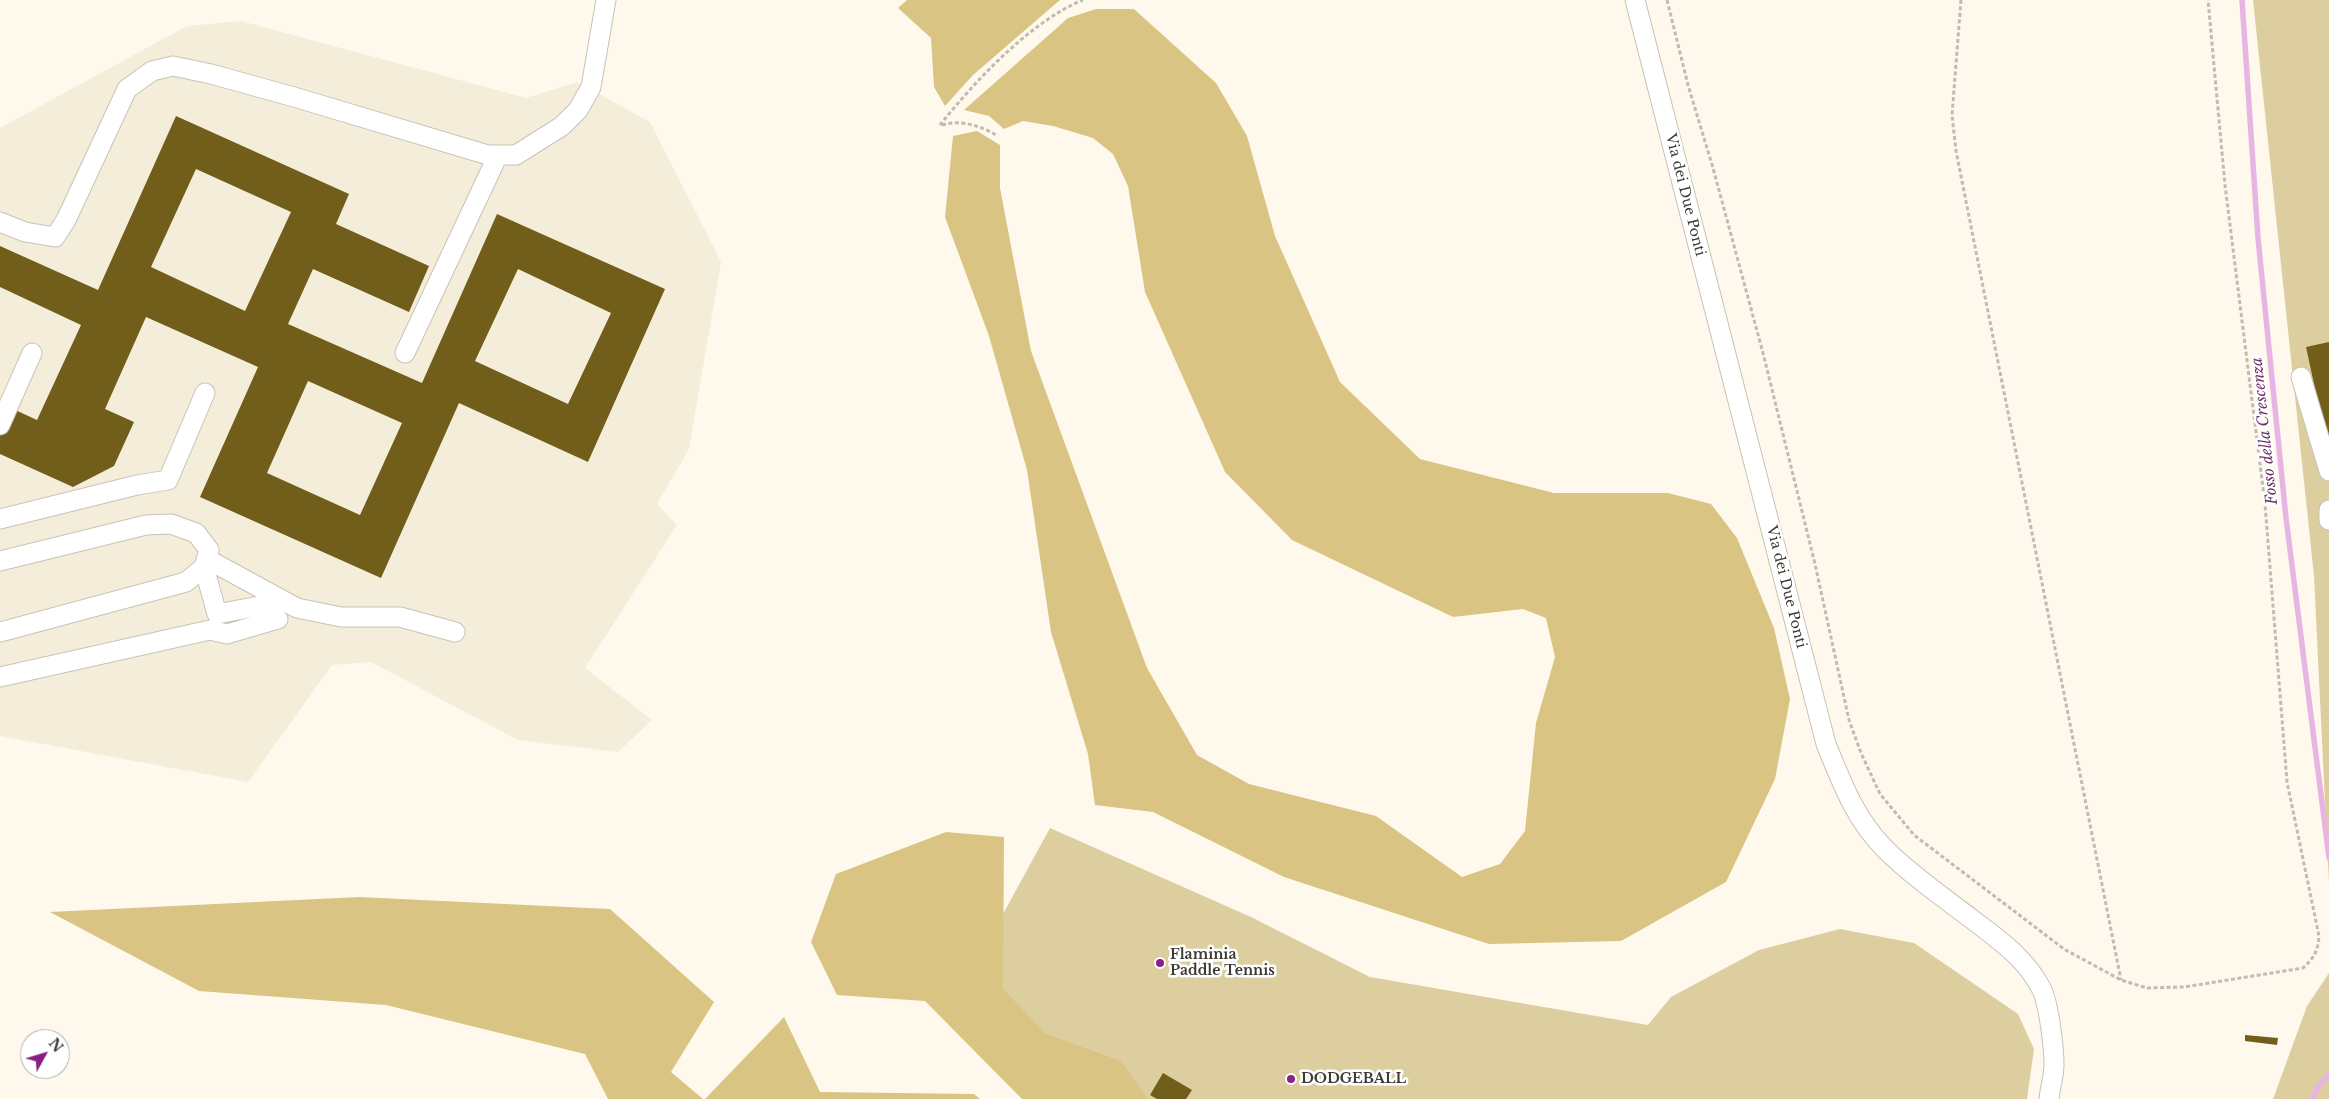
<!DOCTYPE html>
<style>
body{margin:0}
#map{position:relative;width:2329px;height:1099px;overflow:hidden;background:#fef9ec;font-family:"Libre Baskerville",serif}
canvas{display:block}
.north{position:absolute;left:20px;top:1029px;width:50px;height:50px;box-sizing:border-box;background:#fff;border:1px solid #b1b0ae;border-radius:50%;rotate:51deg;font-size:14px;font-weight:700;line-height:20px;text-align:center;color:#3c3a35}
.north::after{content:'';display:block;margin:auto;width:18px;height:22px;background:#882087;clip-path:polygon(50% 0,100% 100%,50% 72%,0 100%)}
</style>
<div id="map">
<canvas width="2329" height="1099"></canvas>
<div class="north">N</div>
</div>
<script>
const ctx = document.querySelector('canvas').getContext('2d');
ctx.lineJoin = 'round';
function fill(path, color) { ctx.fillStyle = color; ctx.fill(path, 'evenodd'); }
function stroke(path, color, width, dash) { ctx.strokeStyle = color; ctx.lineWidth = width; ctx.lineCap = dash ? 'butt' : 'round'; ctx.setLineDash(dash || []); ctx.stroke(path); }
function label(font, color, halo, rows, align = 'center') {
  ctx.font = font + ' "Libre Baskerville",serif'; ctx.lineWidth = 5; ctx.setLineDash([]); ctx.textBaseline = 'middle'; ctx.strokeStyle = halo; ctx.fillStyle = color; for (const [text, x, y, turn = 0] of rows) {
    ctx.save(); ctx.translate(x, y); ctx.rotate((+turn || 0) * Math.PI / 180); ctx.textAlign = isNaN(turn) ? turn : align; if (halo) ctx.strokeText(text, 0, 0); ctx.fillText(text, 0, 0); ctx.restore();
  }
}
const built = new Path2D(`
 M241,21L526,98L577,82L650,122L721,262L689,449L657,504L677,525L585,668L652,720L618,752L518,740L371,662L332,665L248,782L0,736V128L187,26Z`);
const green = new Path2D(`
 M2253,0H2329V884L2314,576Z
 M1050,828L1251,917L1370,977L1648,1025L1671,997L1759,950L1840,929L1914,943L2018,1014L2034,1049L2027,1099H1065L951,1009Z
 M2329,973V1099H2273L2307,1006Z`);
const forest = new Path2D(`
 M907,0H1060L973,75L945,106L934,87L931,38L898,8Z
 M1096,9H1134L1216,83L1247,136L1275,236L1340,382L1420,459L1554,493H1668L1711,504L1737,538L1774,628L1790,699L1775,779L1726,882L1621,941L1489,944L1284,877L1153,812L1095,805L1088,754L1051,632L1027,470L989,336L945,217L953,136L977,131L1000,145V188L1031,351L1147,668L1197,755L1249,784L1376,816L1462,877L1500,864L1525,831L1536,723L1555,657L1546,618L1523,609L1453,617L1292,540L1225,472L1145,292L1128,186L1113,154L1093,138L1053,126L1023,121L1004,129L989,116L964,110L1068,18Z
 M946,832L1004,837L1003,989L1046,1034L1121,1061L1148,1099H1022L925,1001L837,995L811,942L836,874Z
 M359,897L610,909L714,1002L671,1072L703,1099H608L585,1054L386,1005L199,991L50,912Z
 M784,1017L820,1092L974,1094L980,1099H705Z`);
const stream = new Path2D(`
 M2242,0L2258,238L2286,518L2329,858
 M2312,1099L2318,1087L2329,1074`);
const building = new Path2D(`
 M176,116L349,194L336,224L429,266L409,312L313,269L288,324L422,383L497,214L665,289L588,462L459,403L381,578L200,497L258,367L146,317L105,409L134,422L114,466L73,487L0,454V403L37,420L81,325L0,287V246L98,290ZM196,169L291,212L245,311L151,267ZM518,269L611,313L568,404L475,361ZM308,381L402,423L360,515L267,473Z
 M2329,342V443L2327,444L2306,347Z
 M2245,1035L2278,1038L2277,1045L2245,1041Z
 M1163,1073L1192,1090L1186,1099H1157L1150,1095Z`);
const path = new Path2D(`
 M1667,0L1688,85L1713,168L1763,353L1815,564L1849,720L1861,753L1880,794L1914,835L2064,949L2121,980L2147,988L2184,987L2303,968C2314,958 2318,951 2319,936L2287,782L2265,504L2225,185L2208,0
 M1961,0L1952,115L1956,151L2121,980
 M940,125C975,81 1031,21 1083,0
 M942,125C961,119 981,126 998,136`);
const minor = new Path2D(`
 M1635,0L1826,744C1842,783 1855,819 1885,849C1913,877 1946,899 1977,923C2002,942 2028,961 2042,990C2049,1005 2054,1048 2054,1065C2054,1076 2050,1088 2049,1099
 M0,222L25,232L55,237L66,220L127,89L152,71L173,66L211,74L294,97L488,155H516L562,126L578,110L591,87L606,0
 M405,353L498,155
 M2301,377L2329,471
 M0,425L32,353
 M2329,510V520
 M0,519L137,485L168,480L205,393
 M207,559L297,608L341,617H400L455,632
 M0,561L146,525L171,524L196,533L209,550L204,567L217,614L259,606L278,619L227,634L210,630L0,677
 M0,632L186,582L204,567`);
const markers = [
 [1160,963,5,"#882087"],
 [1291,1079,5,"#882087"]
];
const streetNames = [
 ["Via dei Due Ponti",1685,195,76],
 ["Via dei Due Ponti",1786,587,76]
];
const poiNames = [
 ["Flaminia",1170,955],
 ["Paddle Tennis",1170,971],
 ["DODGEBALL",1301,1079]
];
const waterNames = [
 ["Fosso della Crescenza",2265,431,-96]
];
fill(built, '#f4edda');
fill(green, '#ddcea0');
fill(forest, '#d9c483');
stroke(stream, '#e7b4e4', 5.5);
fill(building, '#715e1b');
stroke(minor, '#c7c3b6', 21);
stroke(path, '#c0bcb2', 3, [4, 2.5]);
stroke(minor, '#fff', 19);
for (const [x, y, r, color] of markers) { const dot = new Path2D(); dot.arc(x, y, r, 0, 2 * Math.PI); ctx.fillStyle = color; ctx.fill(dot); stroke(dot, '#fff', 2); }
label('14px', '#3c3a35', '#fff', streetNames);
label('bold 14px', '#3c3a35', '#fff', poiNames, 'left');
label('italic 15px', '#6c306b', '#fff', waterNames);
</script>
